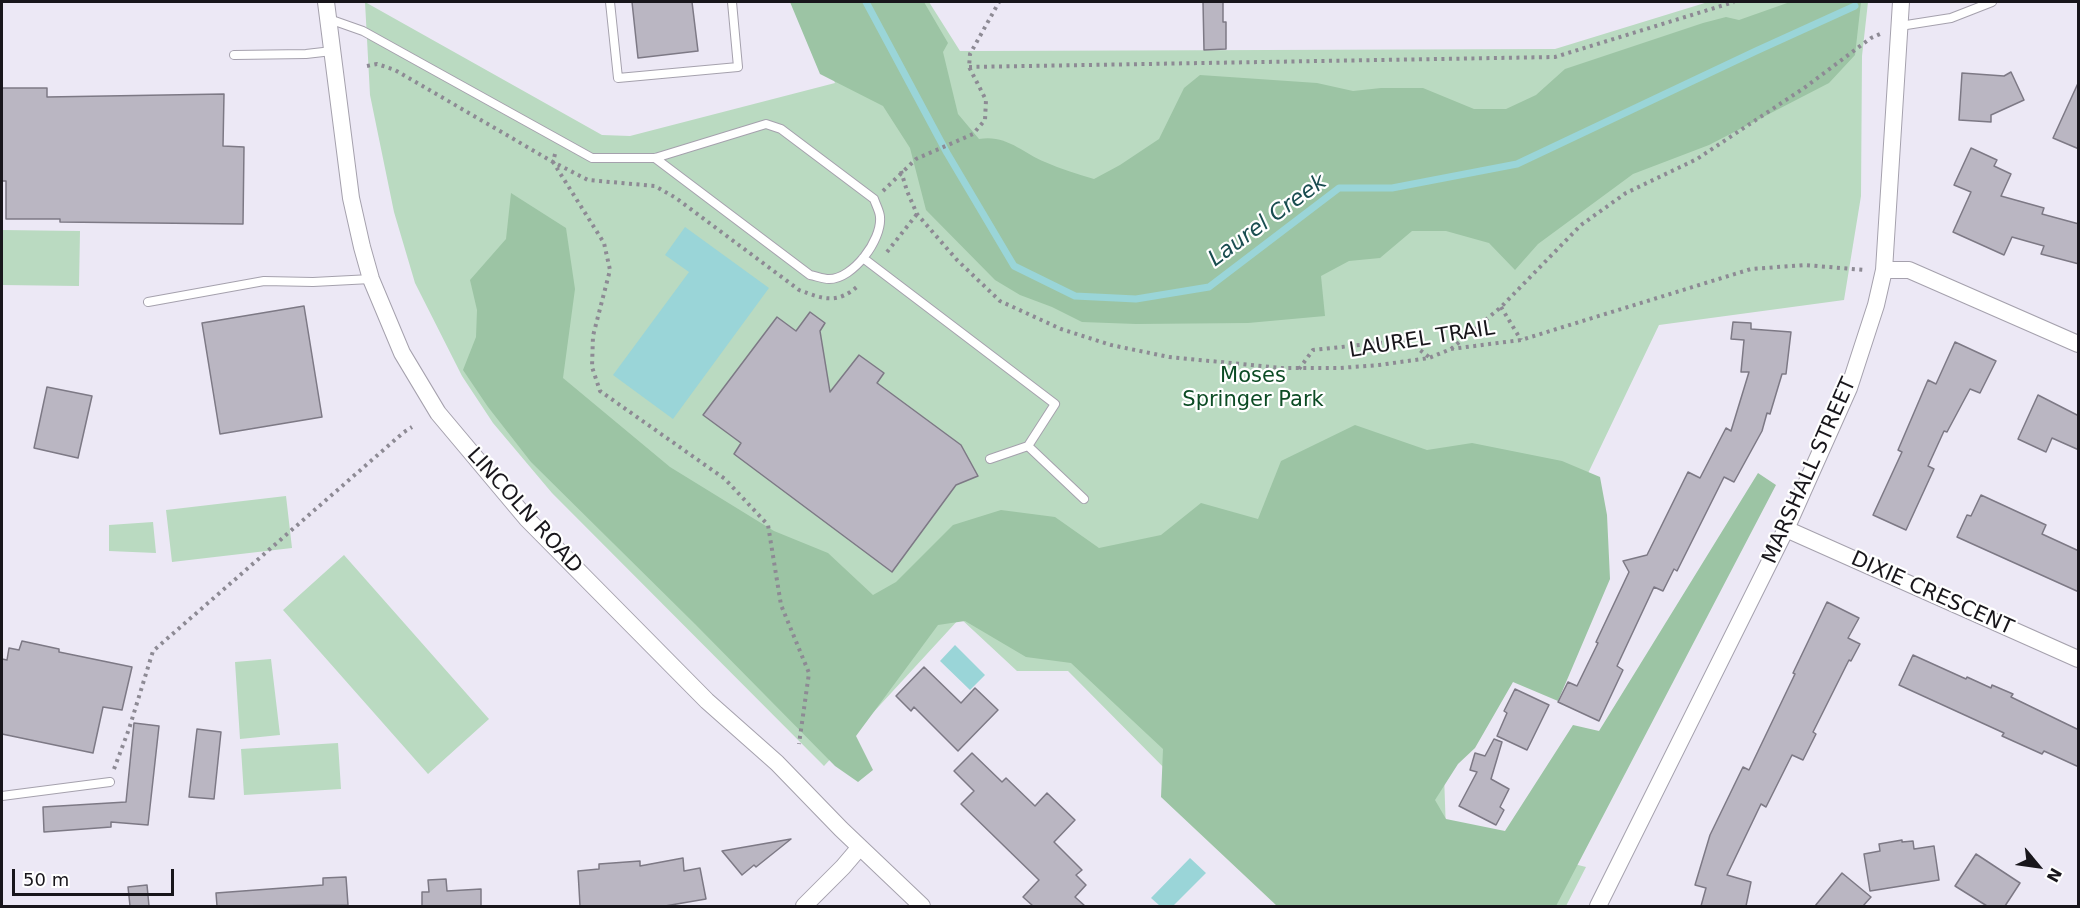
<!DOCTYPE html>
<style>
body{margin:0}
#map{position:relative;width:2080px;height:908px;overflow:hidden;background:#ece8f5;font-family:"DejaVu Sans",sans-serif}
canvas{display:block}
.frame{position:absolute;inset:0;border:3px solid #18161b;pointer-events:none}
.north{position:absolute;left:2008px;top:836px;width:60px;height:60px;-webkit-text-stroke:4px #fff;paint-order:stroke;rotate:119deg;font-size:16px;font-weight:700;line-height:24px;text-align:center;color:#18161b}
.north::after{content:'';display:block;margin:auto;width:21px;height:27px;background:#18161b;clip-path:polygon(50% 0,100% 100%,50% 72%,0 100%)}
.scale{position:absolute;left:12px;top:869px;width:162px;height:27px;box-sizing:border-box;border:3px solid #18161b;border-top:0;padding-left:8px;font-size:18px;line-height:21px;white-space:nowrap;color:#18161b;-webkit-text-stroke:4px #fff;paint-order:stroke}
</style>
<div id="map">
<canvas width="2080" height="908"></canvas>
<div class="frame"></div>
<div class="north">N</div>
<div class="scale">50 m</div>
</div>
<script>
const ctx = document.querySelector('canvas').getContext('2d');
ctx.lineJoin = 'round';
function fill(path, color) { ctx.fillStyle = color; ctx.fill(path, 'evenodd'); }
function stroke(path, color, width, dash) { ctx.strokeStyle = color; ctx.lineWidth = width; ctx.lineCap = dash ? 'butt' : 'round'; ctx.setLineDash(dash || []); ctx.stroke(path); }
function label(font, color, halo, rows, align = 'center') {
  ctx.font = font + ' "DejaVu Sans",sans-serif'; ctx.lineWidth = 4.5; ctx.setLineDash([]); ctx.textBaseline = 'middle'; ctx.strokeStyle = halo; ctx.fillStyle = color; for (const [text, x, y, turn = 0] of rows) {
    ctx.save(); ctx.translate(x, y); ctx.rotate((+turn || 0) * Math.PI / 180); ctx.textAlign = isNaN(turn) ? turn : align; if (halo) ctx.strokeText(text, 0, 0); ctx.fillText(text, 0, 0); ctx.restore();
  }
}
const green = new Path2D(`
 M365,2L602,135L630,136L835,83L805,2H929L960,51H981L1555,49L1708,2H1868L1862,56L1861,196L1844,300L1659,325L1444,774L1446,832L1586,867L1566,906H1301L1068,671H1017L960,618L824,766L552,493L493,423L462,376L415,283L394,212L370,95Z
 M2,230L80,231L79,286L2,285Z
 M286,496L292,548L172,562L166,510Z
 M153,522L156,553L109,551V525Z
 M344,555L489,719L428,774L283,610Z
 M271,659L280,735L240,739L235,662Z
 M338,743L341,789L244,795L241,749Z`);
const forest = new Path2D(`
 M790,2H924L948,43L943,52L958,114L979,139C1006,134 1023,153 1045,162C1061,169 1077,174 1094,179L1120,165L1159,139L1184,88L1200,75L1317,83L1353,91L1381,88H1423L1474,109H1506L1536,95L1565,69L1703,23L1726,17L1739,20L1790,2H1861L1855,55L1829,83L1709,145L1633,174L1538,244L1515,270L1489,243L1446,231H1412L1380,258L1349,261L1321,276L1325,316L1248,323L1136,324L1082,322L1052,307L1020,295L995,280L926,210L910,148L883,106L820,74Z
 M511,193L566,228L575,289L563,378L670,467L774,531L828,553L873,595L896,582L953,525L1001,510L1055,517L1099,548L1161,535L1201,503L1258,519L1281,461L1355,425L1427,450L1472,443L1562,461L1600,477L1607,515L1610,579L1558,701L1513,682L1475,748L1458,764L1435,800L1446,819L1505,831L1573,725L1599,731L1758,473L1776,485L1556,906H1277L1161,797L1163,749L1071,663L1026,657L965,621L938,625L856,736L873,770L858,782L835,766L695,624L531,462L488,407L463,370L476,337L477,310L470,280L506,239Z`);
const water = new Path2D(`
 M685,227L769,288L673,419L613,375L689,272L665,255Z
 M955,645L985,675L970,690L940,661Z
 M1190,858L1206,873L1173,906H1160L1151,898Z`);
const stream = new Path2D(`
 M866,2L947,153L1014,266L1075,296L1136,299L1209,287L1339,188H1392L1517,164L1756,51L1855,6`);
const building = new Path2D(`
 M632,2H692L698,51L638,58Z
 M1203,2H1223V22H1226V49L1204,50Z
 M2011,72L2024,100L1991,115V122L1959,120L1962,73L2004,76Z
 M2079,81V149L2053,138Z
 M2,88H47V97L224,94L223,146L244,147L243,224L60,222V219H6V181H2Z
 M1971,148L1997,160L1994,166L2011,174L2001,196L2044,208L2042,214L2079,224V264L2041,254L2044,246L2012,237L2004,255L1953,232L1971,192L1954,185Z
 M304,306L322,417L220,434L202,323Z
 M810,312L825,323L820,331L830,392L859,355L884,373L877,383L961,445L978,476L956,485L892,572L734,454L741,443L703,415L777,317L796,331Z
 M1733,322L1751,323V329L1791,332L1786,374H1782L1770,414L1767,413L1762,431L1734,482L1724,477L1677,571L1674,569L1663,591L1654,587L1617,666L1623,670L1599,721L1558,702L1568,682L1577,686L1598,643L1596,642L1629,572L1623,561L1647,555L1688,472L1700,478L1726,428L1731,431L1749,372H1741L1744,340L1731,339Z
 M1955,342L1996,361L1980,393L1970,389L1947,432L1944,431L1928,466L1934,469L1906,530L1873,515L1902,452L1898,450L1928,380L1936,384Z
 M47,387L92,396L78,458L34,448Z
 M2038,395L2079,416V450L2052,438L2046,452L2018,439Z
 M1981,495L2046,525L2042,534L2079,551V592L1957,537L1967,515L1971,516Z
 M1827,602L1859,618L1848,638L1860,644L1851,661L1849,660L1813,732L1816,734L1803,760L1792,755L1766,807L1761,804L1727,875L1751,882L1746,906H1701L1706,888L1695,885L1710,835L1743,767L1749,770L1795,674L1793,673Z
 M22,641L59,649V652L132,667L122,710L103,707L93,753L2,734V659L7,660L9,648L19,650Z
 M1913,655L1966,679L1967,677L1991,688L1992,685L2013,694L2011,697L2079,730V767L2044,751L2042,754L2002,736L2004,733L1899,685Z
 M924,667L961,703L975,688L998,710L958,751L914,707L911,711L896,696Z
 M1515,689L1549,705L1527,750L1497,736L1507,713L1504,711Z
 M134,723L159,726L148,825L111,822V827L44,832L43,807L126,802Z
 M197,729L221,732L214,799L189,797Z
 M1494,739L1502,742L1491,779L1509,789L1500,807L1504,810L1496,825L1459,806L1477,772L1470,770L1475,753L1485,756Z
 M972,753L1002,782L1006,778L1035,806L1047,793L1075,820L1054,842L1082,870L1076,875L1086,885L1075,897L1085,906H1033L1023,897L1039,880L961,804L974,791L954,771Z
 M791,839L756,867L754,865L742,875L722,851Z
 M1902,840V842L1913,841L1914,849L1934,846L1939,880L1870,891L1864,854L1880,851L1879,844Z
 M1976,854L2020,883L2005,906H1987L1955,886Z
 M683,858L684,871L700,868L706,899L665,906H580L578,871L599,869V864L640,861V866Z
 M1842,873L1871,897L1863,906H1815Z
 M346,877L348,905L217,906L216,893L323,885V878Z
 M446,879L447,891L481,889V906H422V892H429L428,880Z
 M147,885L149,906H130L128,887Z`);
const path = new Path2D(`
 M367,66L377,64L395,70L553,162L588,180L655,186L676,198L799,290C825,300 838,304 859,285
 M969,67L1555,57L1734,2
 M555,154L553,162L604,243L610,270L593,336L592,367L600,391L725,479L768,525L781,605L809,673L799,744
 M901,171L907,191L917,214L957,260L1000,301L1061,329L1111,345L1169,357L1282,368H1340L1379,365L1429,358L1451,349L1521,340L1751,269L1805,265L1865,270
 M883,191L916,159L973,134L985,120L986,100L969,67L970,54L999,2
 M887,252L917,214
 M1501,307L1521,340
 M1451,349L1501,307L1581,225L1626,193L1697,159L1804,88L1871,38L1880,34
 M1299,369L1313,350L1407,340L1429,357
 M114,769L129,729L153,651L404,432L412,427`);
const lane = new Path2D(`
 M610,2L618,78L738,67L732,2
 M329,19L363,31L592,158H655L766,124L781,129L874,199C876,205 880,212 880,217C882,240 853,279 829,279C823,279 816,276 810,275L655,158
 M1900,26L1951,18L1992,2
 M234,55L306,54L332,51
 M863,258L1055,404L1028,446L990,459
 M148,302L264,281L313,282L371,279
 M1028,446L1084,499
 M2,796L110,782`);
const street = new Path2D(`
 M326,2L351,198L362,247L371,279L402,353L438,413L527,519L707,701L777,763L841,829L922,906
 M1884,270H1909L2078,344
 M1786,529L2078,659
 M804,906L843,867L860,847
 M1598,906L1786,529L1849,388L1876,305L1884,270L1901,2`);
const streetNames = [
 ["LAUREL TRAIL",1422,340,-9],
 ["MARSHALL STREET",1810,471,-66],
 ["LINCOLN ROAD",524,511,48],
 ["DIXIE CRESCENT",1932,594,24]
];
const parkNames = [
 ["Moses",1253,377],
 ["Springer Park",1253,401]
];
const waterNames = [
 ["Laurel Creek",1268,221,-36]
];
fill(green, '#badac1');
fill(forest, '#9cc4a4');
fill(water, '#9ad5d8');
stroke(stream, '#9ad5d8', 7);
fill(building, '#bab6c2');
stroke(building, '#7d7985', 1.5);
stroke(lane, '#a5a1ad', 10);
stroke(street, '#a5a1ad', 18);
stroke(path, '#8d8a94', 4, [3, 4.5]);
stroke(lane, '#fff', 8);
stroke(street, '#fff', 16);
label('21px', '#18161b', '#fff', streetNames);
label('21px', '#0c4b24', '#fff', parkNames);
label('italic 22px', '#194d50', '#fff', waterNames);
</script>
